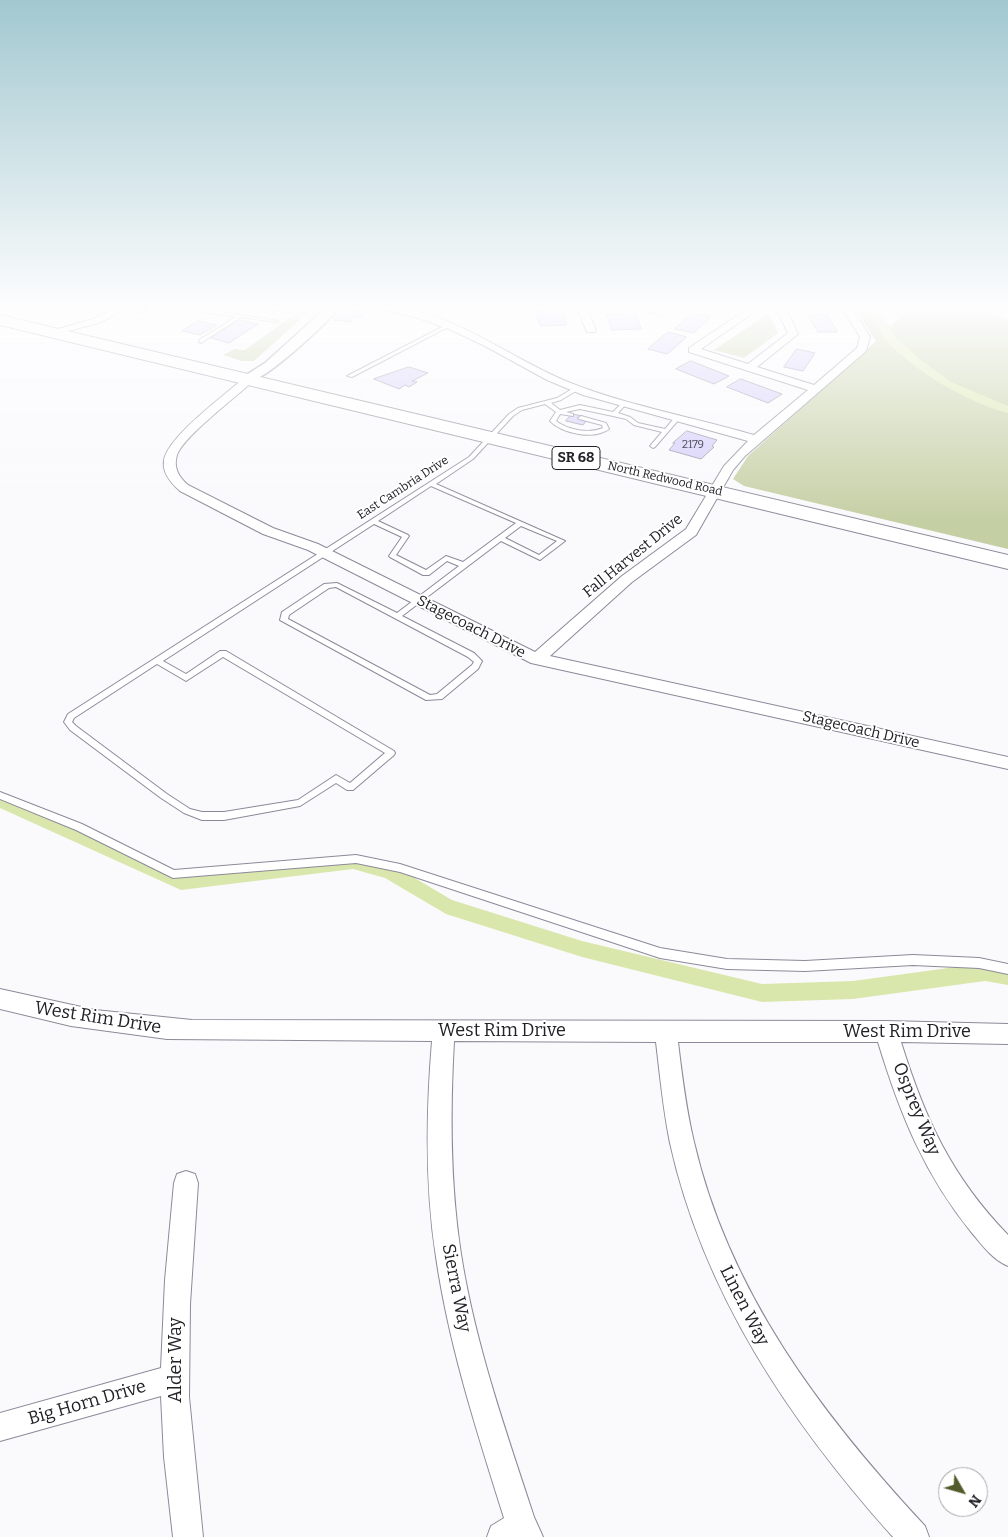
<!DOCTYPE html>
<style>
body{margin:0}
#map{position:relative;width:1008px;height:1537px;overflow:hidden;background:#fafafd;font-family:Bitter,serif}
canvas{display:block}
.north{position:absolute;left:938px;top:1467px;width:50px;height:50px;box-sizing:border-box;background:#fff;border:1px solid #a7a6a9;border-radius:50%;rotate:128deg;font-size:14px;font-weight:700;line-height:20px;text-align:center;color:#222127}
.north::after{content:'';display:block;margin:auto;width:18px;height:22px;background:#525c2b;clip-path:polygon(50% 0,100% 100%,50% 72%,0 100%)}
</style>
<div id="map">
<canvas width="1008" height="1537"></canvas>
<div class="north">N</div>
</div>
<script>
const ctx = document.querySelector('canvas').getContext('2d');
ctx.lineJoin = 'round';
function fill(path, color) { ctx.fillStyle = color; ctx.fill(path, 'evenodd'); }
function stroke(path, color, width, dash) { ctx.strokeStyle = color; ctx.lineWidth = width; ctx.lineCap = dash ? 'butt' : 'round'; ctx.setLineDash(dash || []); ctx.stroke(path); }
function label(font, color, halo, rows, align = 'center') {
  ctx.font = font + ' Bitter,serif'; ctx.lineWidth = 4; ctx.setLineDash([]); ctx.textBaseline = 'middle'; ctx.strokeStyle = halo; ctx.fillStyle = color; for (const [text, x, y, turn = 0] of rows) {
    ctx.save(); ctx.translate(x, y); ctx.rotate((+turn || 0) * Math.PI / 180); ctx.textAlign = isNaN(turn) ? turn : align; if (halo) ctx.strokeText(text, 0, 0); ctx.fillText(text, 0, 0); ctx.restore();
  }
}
const green = new Path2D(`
 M306,306H315L254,361H242L223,355L235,349L245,350Z
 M853,306H875L890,327L910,306H961L1008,319V549L744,486L733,479L748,456L876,341Z
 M769,313L778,333L744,358L714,350Z`);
const canal = new Path2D(`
 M868,306H876L894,336L922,361L953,383L1008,406V413C970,404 912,370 886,340C879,330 873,316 868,306Z
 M0,795L182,875L353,855L396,867L452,900L582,941L762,984L853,981L985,963L1008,967V985L985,981L853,999L762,1002L582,957L446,914L385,878L353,869L181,890L0,808Z`);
const building = new Path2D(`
 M252,306H299L291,313L249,308Z
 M345,310L367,312L361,318L355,317L350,322L334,320Z
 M562,311L567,325L540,326L536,312Z
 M693,313L711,317L694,333L675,329Z
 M636,314L641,329L612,330L607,315Z
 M808,314H827L837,332H818Z
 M240,320L258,324L229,343L211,338Z
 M198,321L217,325L200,335L182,331Z
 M668,332L687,337L667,354L648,349Z
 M797,349L815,353L803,371L784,367Z
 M691,361L729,376L714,384L676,369Z
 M409,367L428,373L412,381L417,382L409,387L405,385L399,389L374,379Z
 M741,379L782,394L768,403L727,387Z
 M572,414L583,416L580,419L586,421L583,425L566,421Z
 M687,431L717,440L712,446L714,447L701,459L669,450L675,443H673Z`);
const service = new Path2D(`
 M99,306H105L98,310L94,309Z
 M127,306H133L145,311L141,312Z
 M199,306H207L209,310L278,321L276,322L241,317L201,343L199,342V340L236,317L205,312L203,308L191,310L189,309Z
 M1003,306H1008V308L1003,307Z
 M446,325L450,326L352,377L347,376Z
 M577,386L580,388L579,389L561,400L551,403L560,410L580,405L613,412L623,402L626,404L618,413L630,417L638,423L665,429L676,416L681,417L655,447L653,448L650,446L662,432L634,425L626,419L613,416L580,409L566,412L573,414V416L560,414L556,421C568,430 589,434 603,428L602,425L579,419L578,418L581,416L606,423L609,429C594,440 563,434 550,421L556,412L545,404L522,410L513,416L473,459L436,484L565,541L540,560L501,541L402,616L474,653L482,661L478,669L442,699L426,700L280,620L282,612L324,584L337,583L397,613L459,566L447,561L429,575H423L390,557L389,556L402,537L374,524L163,661L186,674L220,651H226L394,751L395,753L394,755L353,790H347L336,783L300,806L224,820H202L184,813L161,798L70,730L64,722L68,714L469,457L509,414L518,408L557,398ZM431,486L516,523L463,562L446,556L426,570L396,555L409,536L408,535L378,521ZM521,526L557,541L539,555L505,538ZM336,587L468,657L474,662L472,665L437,694L430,695L288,619L289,615L329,588ZM223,657L385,753L350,783L336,775L298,800L224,812H202L190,809L167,794L76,726L72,722L74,718L157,664L186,681Z
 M0,792L82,824L174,870L356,855L400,864L660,948L727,959L805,961L913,955L979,958L1008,964V974L979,968L913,965L805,971L727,969L660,958L400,872L356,863L173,878L76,830L0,799Z`);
const minor = new Path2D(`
 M119,306H131L99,323L53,335L48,332L93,319Z
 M367,306C445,303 500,354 568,382C628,406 693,417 754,435L808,390L689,352V348L752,306H763L701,349L748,364L788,333L775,306H785L798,334L757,367L814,385L857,348L860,337L841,306H851L870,337L866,351L745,456L733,470L696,535L632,582L550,656L1008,757V769L531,663L308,550L263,534L180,491C171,483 162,473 164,461C166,438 226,394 244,378H252V382C236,397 183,437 177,455C173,468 179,477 188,485L273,528L318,544L535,652L622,576L686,529L724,466L748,441L583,395L547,380L485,346L449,329L415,317Z
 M576,306H586L596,330L595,332H587Z
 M634,306H648L660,310L666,306H678L661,316Z
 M0,989L95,1010L192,1020L886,1021L1008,1024V1044L901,1042C925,1119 951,1176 1008,1235V1266C993,1260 982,1245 972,1233C924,1174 900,1114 878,1042H678C682,1075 686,1109 694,1142C729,1293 822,1415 925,1526L929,1537H893C791,1423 704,1295 670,1143C663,1109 660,1075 656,1042L454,1041C450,1112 450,1183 461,1254C475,1344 506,1431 534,1517L543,1537H487L491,1526L504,1518C477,1432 449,1346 436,1257C425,1186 426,1113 432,1041L167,1039L71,1026L0,1009Z
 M186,1171L195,1174L198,1183L190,1304L189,1397L203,1537H173L164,1457L161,1396L0,1441V1413L161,1368L165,1280L174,1183L177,1174Z`);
const tertiary = new Path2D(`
 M328,306H341C329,321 260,387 243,383L241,380L243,377L265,363Z`);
const primary = new Path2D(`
 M0,315L1008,555V569L0,325Z`);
const farNumbernames = [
 ["2179",693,445]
];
const farStreetnames = [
 ["North Redwood Road",665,479,13],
 ["East Cambria Drive",403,488,-33]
];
const shields = [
 [576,458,48]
];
const shieldNames = [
 ["SR 68",576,458]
];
const streetNames = [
 ["Fall Harvest Drive",633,556,-39],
 ["Stagecoach Drive",471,627,27],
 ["Stagecoach Drive",861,730,13]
];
const nearStreetnames = [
 ["West Rim Drive",98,1018,9],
 ["West Rim Drive",502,1031],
 ["West Rim Drive",907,1032],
 ["Osprey Way",916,1109,68],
 ["Sierra Way",456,1288,79],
 ["Linen Way",744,1306,63],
 ["Alder Way",176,1360,-90],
 ["Big Horn Drive",87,1403,-16]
];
fill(green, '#c5cfa4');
fill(canal, '#dae7ac');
fill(building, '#d5cdfa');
stroke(building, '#9492a2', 1);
stroke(service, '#8c8a99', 2);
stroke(minor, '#8c8a99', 2);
stroke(tertiary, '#8c8a99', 3);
stroke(primary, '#8c8a99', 2);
fill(service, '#fff');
fill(minor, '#fff');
fill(tertiary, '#fff');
fill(primary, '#fff');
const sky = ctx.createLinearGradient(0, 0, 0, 521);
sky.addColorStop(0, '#a2c8d0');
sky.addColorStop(0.59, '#fdfdfe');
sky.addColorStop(1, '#fdfdfe00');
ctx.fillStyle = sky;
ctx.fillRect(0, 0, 1008, 521);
label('11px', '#4f4c5c', null, farNumbernames);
label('12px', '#222127', '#fff', farStreetnames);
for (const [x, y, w] of shields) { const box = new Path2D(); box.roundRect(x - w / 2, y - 11.5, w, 23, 4); ctx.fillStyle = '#fff'; ctx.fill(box); stroke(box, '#222127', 1); }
label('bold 14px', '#222127', null, shieldNames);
label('15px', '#222127', '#fff', streetNames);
label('18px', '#222127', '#fff', nearStreetnames);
</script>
